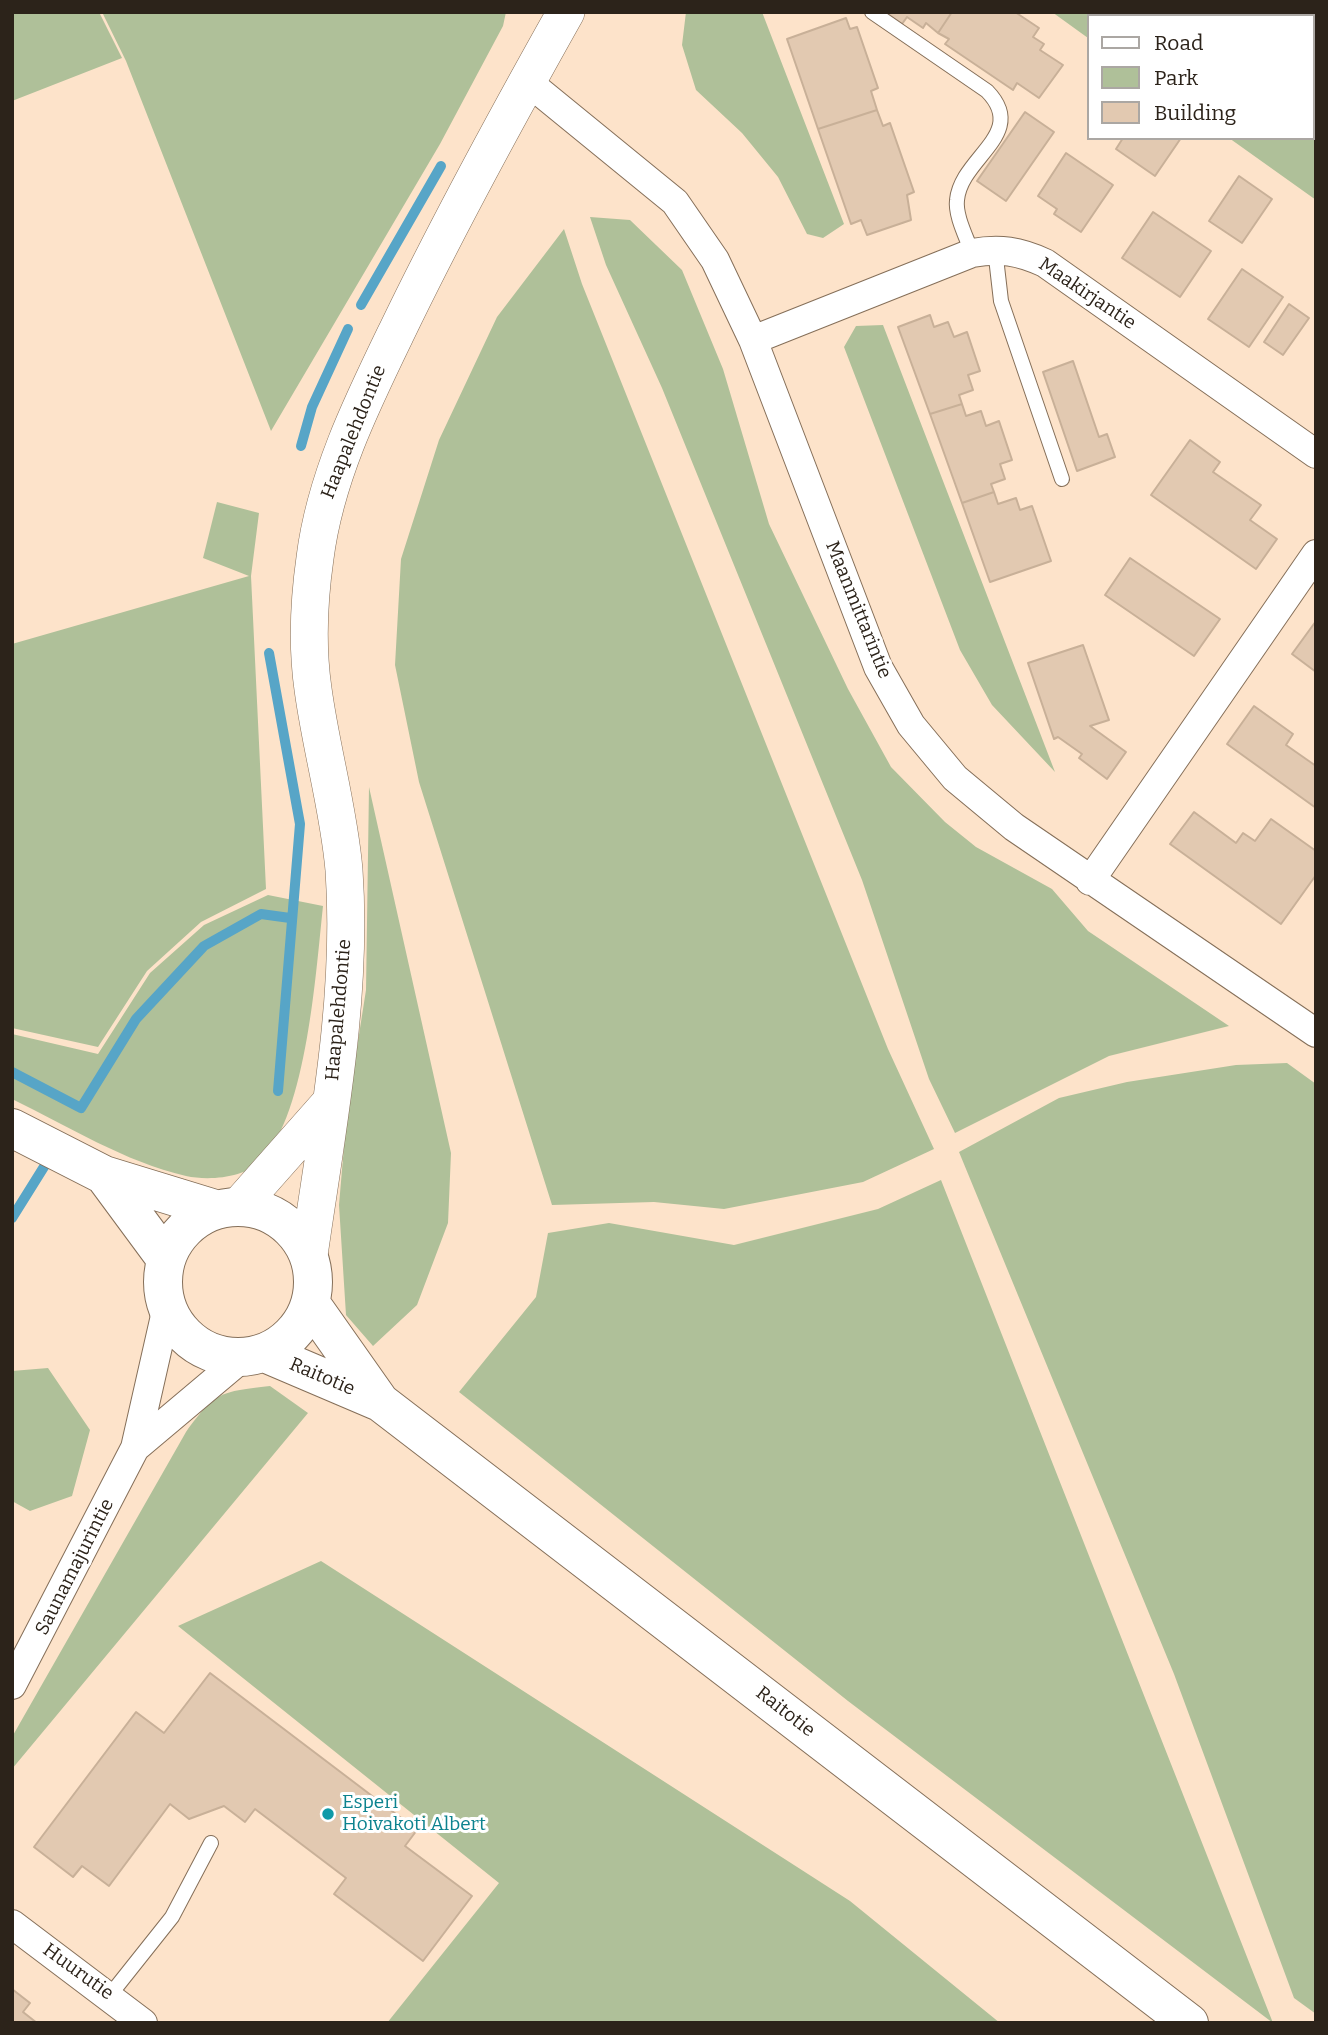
<!DOCTYPE html>
<style>
body{margin:0}
#map{position:relative;width:1328px;height:2035px;overflow:hidden;background:#fde3ca;font-family:Bitter,serif}
canvas{display:block}
.frame{position:absolute;inset:0;border:14px solid #2c231a;pointer-events:none}
.legend{position:absolute;left:1087px;top:14px;width:228px;height:126px;box-sizing:border-box;background:#fff;border:2px solid #aba7a3;margin:0;padding:9px 12px;list-style:none;font-size:21px;color:#2c231a}
.legend li{display:flex;align-items:center;gap:14px;height:35px}
.legend b{width:35px;border:2px solid #aba7a3}
</style>
<div id="map">
<canvas width="1328" height="2035"></canvas>
<div class="frame"></div>
<ul class="legend">
<li><b style="height:9px;background:#fff"></b>Road</li>
<li><b style="height:19px;background:#afc099"></b>Park</li>
<li><b style="height:19px;background:#e2c9b1"></b>Building</li>
</ul>
</div>
<script>
const ctx = document.querySelector('canvas').getContext('2d');
ctx.lineJoin = 'round';
function fill(path, color) { ctx.fillStyle = color; ctx.fill(path, 'evenodd'); }
function stroke(path, color, width, dash) { ctx.strokeStyle = color; ctx.lineWidth = width; ctx.lineCap = dash ? 'butt' : 'round'; ctx.setLineDash(dash || []); ctx.stroke(path); }
function label(font, color, halo, rows, align = 'center') {
  ctx.font = font + ' Bitter,serif'; ctx.lineWidth = 6; ctx.setLineDash([]); ctx.textBaseline = 'middle'; ctx.strokeStyle = halo; ctx.fillStyle = color; for (const [text, x, y, turn = 0] of rows) {
    ctx.save(); ctx.translate(x, y); ctx.rotate((+turn || 0) * Math.PI / 180); ctx.textAlign = isNaN(turn) ? turn : align; if (halo) ctx.strokeText(text, 0, 0); ctx.fillText(text, 0, 0); ctx.restore();
  }
}
const green = new Path2D(`
 M12,12H99L122,58L12,101Z
 M102,12H506L503,26L440,144L271,431L126,61Z
 M686,12H762L844,224L823,238L807,234L778,177L742,133L696,90L682,45Z
 M1052,12H1223L1228,16H1088V38Z
 M1312,74L1316,77V200L1229,138H1312Z
 M590,217L630,220L682,270L723,369L769,524L848,689L891,767L945,822L976,847L1052,889L1088,931L1229,1026L1109,1056L955,1133L929,1079L862,880L662,388L606,265Z
 M564,229L582,284L888,1049L934,1149L863,1182L724,1209L654,1202L552,1205L419,782L395,665L401,559L439,440L497,317Z
 M883,325L1055,772L992,705L960,650L844,347L856,326Z
 M217,502L259,513L251,576L266,889L201,922L147,971L98,1047L12,1028V644L249,576L203,558Z
 M369,787L451,1153L448,1223L417,1305L373,1346L346,1315L339,1205L347,1111L366,990Z
 M268,895L323,906C316,971 307,1112 262,1160C245,1178 209,1181 186,1176C125,1162 68,1126 12,1099V1034L98,1054L150,973L204,925Z
 M1287,1063L1316,1084V2014L1294,1998L1174,1674L959,1152L1059,1098L1127,1082L1236,1065Z
 M941,1180L1273,2023L848,1701L459,1392L536,1297L548,1233L609,1223L734,1245L878,1209Z
 M48,1368L90,1430L72,1496L30,1511L12,1501V1371Z
 M270,1386L308,1413L12,1769V1737L186,1432C216,1391 220,1392 270,1386Z
 M321,1561L850,1901L1000,2023H387L499,1883L178,1626Z`);
const stream = new Path2D(`
 M361,305L441,166
 M301,446L312,407L348,329
 M269,653L300,824L278,1091
 M12,1072L81,1108L136,1019L204,946L261,914L290,918
 M12,1218L47,1162`);
const building = new Path2D(`
 M885,12H952L938,33L926,23L923,28L907,17L902,24Z
 M952,12H1015L1039,28L1033,37L1044,44L1040,50L1063,65L1039,98L1017,83L1013,90L945,44L949,39L938,33Z
 M846,18L850,29L857,27L878,88L871,91L877,110L818,129L787,39Z
 M877,110L883,126L890,123L914,192L907,195L911,220L867,235L861,220L851,224L818,129Z
 M1025,112L1054,132L1006,201L977,181Z
 M1123,138H1181L1155,176L1116,149Z
 M1066,153L1113,185L1081,232L1054,214L1057,209L1038,196Z
 M1239,176L1272,199L1242,243L1209,221Z
 M1153,212L1211,251L1180,297L1122,258Z
 M1242,269L1283,297L1249,347L1208,319Z
 M1289,304L1309,318L1283,355L1264,342Z
 M930,315L934,327L948,322L954,337L967,332L980,371L968,375L973,390L959,395L962,404L930,414L898,327Z
 M1073,361L1099,437L1107,434L1115,457L1077,471L1043,372Z
 M962,404L966,416L981,411L986,426L999,421L1012,460L1000,464L1005,479L991,484L994,492L962,503L930,414Z
 M1190,440L1220,462L1213,472L1261,505L1250,520L1277,539L1256,569L1151,495Z
 M994,492L998,504L1016,498L1020,510L1032,506L1051,561L990,582L962,503Z
 M1130,558L1220,619L1194,656L1105,595Z
 M1316,621V672L1292,654Z
 M1083,645L1109,720L1090,726L1126,752L1107,779L1079,758L1082,754L1058,737L1054,739L1028,663Z
 M1254,706L1293,734L1286,745L1316,766V808L1227,744Z
 M1194,812L1236,843L1243,833L1255,841L1271,819L1316,851V875L1281,924L1170,844Z
 M210,1673L417,1830L405,1846L472,1896L423,1961L334,1894L346,1878L255,1809L245,1822L224,1806L189,1819L170,1804L109,1886L82,1866L73,1877L34,1847L136,1712L164,1733Z
 M12,1989L30,2003L23,2012L37,2023H12Z`);
const service = new Path2D(`
 M872,12L987,91C1029,134 961,157 957,200C955,216 967,238 972,253
 M995,249L1001,301L1062,479
 M110,1995L172,1917L211,1843`);
const minor = new Path2D(`
 M528,82L675,202L715,260L753,340L878,667L911,725L955,778L1014,827L1316,1033
 M753,340L972,253C1000,248 1019,251 1045,263L1316,454
 M1090,881L1316,554
 M135,1448L242,1358
 M12,1685L135,1448L167,1307
 M12,1924L143,2023`);
const tertiary = new Path2D(`
 M239,1206L331,1102
 M309,1255C327,1129 353,998 344,870C339,810 321,749 313,689C307,647 309,600 315,558C325,478 362,403 397,331C449,223 507,117 566,12`);
const primary = new Path2D(`
 M12,1128L104,1175L215,1209
 M104,1175L166,1259
 M163 1282a75 75 0 1 1 150 0a75 75 0 1 1-150 0Z
 M311,1304L380,1402
 M265,1353L380,1402L1189,2023`);
const markers = [
 [328,1814,7,"#0f9aa8"]
];
const streetNames = [
 ["Maakirjantie",1087,294,34],
 ["Haapalehdontie",354,432,-68],
 ["Maanmittarintie",858,610,68],
 ["Haapalehdontie",339,1010,-85],
 ["Raitotie",322,1377,23],
 ["Saunamajurintie",75,1567,-63],
 ["Raitotie",785,1712,38],
 ["Huurutie",78,1972,36]
];
const cultureNames = [
 ["Esperi",342,1803],
 ["Hoivakoti Albert",342,1825]
];
fill(green, '#afc099');
stroke(stream, '#57a5c7', 10);
fill(building, '#e2c9b1');
stroke(building, '#c8b098', 2);
stroke(service, '#856f59', 16);
stroke(minor, '#856f59', 30);
stroke(tertiary, '#856f59', 38);
stroke(primary, '#856f59', 40);
stroke(service, '#fff', 14);
stroke(minor, '#fff', 28);
stroke(tertiary, '#fff', 37);
stroke(primary, '#fff', 38);
for (const [x, y, r, color] of markers) { const dot = new Path2D(); dot.arc(x, y, r, 0, 2 * Math.PI); ctx.fillStyle = color; ctx.fill(dot); stroke(dot, '#fff', 2.5); }
label('19px', '#2c231a', '#fff', streetNames);
label('19px', '#0d838f', '#fff', cultureNames, 'left');
</script>
